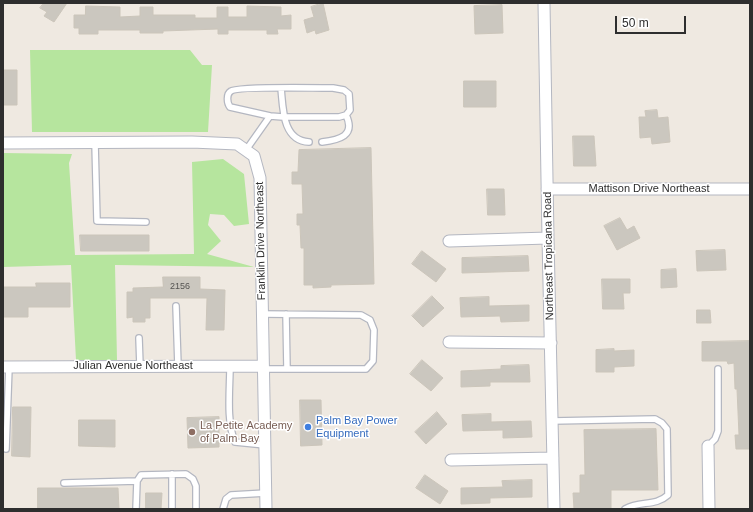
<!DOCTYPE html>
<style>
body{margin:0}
#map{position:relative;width:753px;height:512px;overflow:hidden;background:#efe9e1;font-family:Arial,sans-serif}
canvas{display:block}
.frame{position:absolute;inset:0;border:4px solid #2e2e2e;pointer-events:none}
.scale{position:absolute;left:615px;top:16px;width:71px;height:18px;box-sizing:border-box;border:2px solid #2e2e2e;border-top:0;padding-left:5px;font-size:12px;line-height:14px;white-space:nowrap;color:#2e2e2e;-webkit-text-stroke:3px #fff;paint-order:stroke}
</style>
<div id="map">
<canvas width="753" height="512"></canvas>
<div class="frame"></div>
<div class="scale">50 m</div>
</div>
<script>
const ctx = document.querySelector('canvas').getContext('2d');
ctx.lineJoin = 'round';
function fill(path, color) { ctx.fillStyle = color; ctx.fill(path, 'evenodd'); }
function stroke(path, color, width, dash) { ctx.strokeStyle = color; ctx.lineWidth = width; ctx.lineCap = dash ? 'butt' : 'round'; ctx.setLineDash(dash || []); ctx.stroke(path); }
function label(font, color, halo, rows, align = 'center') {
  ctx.font = font + ' Arial,sans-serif'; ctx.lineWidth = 3; ctx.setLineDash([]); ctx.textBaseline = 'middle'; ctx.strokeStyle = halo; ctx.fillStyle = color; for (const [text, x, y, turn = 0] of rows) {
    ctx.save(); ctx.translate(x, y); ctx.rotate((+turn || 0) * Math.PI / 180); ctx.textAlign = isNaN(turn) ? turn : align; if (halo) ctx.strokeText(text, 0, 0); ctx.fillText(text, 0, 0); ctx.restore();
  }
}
const green = new Path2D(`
 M30,50H190L202,65H212L208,132H32Z
 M3,153L72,154L69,163L75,255L194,254L192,162L223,159L244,174L249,224L234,226L224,215L210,214L208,225L221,241L207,254L254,267L115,265L117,360H76L71,265L3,267Z`);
const building = new Path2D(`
 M44,3H67L54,22L44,16L47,12L40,8Z
 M323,3L329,30L316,34L315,30L307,33L304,20L314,17L311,7Z
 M502,5L503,33L475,34L474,6Z
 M86,6L120,7V17L140,16V7H153V15H195V18H217V7H228V17H247V6L281,7V16L291,15V29H277L278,34H267V30H228V34H218V29L163,31V33H140V30H98V34H79V28H74V15H85Z
 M3,70H17V105H3Z
 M464,81H496V107H464Z
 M657,110L658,118L668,117L670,142L652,144L651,137L640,138L639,117H646L645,111Z
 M573,136H594L596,166H574Z
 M371,148L374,284L331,285V287L313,288V285H304V248H301L300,225H297V214H303L302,184H292V172H298L299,150Z
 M487,189H504L505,215H488Z
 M620,218L627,230L634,226L640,238L617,250L604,226Z
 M80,235H149V251H81Z
 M725,250L726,270L697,271L696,251Z
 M422,251L446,269L436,282L412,264Z
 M528,256L529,271L462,273V258Z
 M676,269L677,287L661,288V270Z
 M163,277H200V289L225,290L224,330H206L207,298H150V318H145V322H133V317L127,318V292H133V288L163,287Z
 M602,279H630V293H623L624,309H603Z
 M36,283H70V307H28V317H3V287H36Z
 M432,296L444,308L423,327L412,316Z
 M489,297V306L529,305V321L501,322L500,316L461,317L460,298Z
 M697,310H710L711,323H697Z
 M750,341V449H736L735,435H739L737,389H735L734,363L728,364L727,361H702V342Z
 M614,349V351L634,350V366L614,367V372H596V350Z
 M422,360L443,378L431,391L410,374Z
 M529,365L530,382H490V386L461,387V371L501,369V366Z
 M300,400H321L322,445L301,446Z
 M13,407H31L30,457L12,456Z
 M437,412L447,424L426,444L415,432Z
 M491,414V422L531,421L532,437L503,438V430L463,431L462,415Z
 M219,417V447L188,448L187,418Z
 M79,420H115V447L79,446Z
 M656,429L658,490H611V509H574L573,493H580V475H585L584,430Z
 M425,475L448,491L440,504L416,488Z
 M532,480V497L490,498V503L461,504V488L503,487L502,481Z
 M38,488H118L119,509H38Z
 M146,493H162L161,509H146Z`);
const lane = new Path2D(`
 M281,88C283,107 282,141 309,142
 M322,142C339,140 356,136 346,115
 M95,143L97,221L146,222
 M246,150L270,116L283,117H339L346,115L350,110L349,94L344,90L333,88C320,88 237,86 231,91C226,94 227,103 230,107L270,116
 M176,306L178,366
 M263,314L361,315L370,320L374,330L373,361L366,369H264
 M286,314L287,369
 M139,338L140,366
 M230,366C230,388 226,422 235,442L265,445
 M552,421L655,419L662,423L667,429L668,495C655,507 640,500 625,509
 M708,446L715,439L718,431V369
 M6,449L9,367
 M64,483L137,481
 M136,509L137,481L141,475L186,474L193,479L196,486V509
 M172,509V474
 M223,509L226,499L231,495L266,493`);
const street = new Path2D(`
 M544,3L548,238L554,509
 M3,143L192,142L237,144L254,156L260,178L266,509
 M547,189H750
 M449,241L548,238
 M449,342L551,343
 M3,367L263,366
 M708,446L709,509
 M451,460L553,458`);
const markers = [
 [308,427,4,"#3f7fe0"],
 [192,432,4,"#8d6e63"]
];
const numberNames = [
 ["2156",180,287]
];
const streetNames = [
 ["Mattison Drive Northeast",649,189],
 ["Franklin Drive Northeast",261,241,-91],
 ["Northeast Tropicana Road",549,256,-91],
 ["Julian Avenue Northeast",133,366]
];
const shopNames = [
 ["Palm Bay Power",316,421],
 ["Equipment",316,434]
];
const educationNames = [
 ["La Petite Academy",200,426],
 ["of Palm Bay",200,439]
];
fill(green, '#b6e59e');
fill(building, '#cbc7bf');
stroke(building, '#cbc5ba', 1);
stroke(lane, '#b4b7c1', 8);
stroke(street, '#b4b7c1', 13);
stroke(lane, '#fff', 5.5);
stroke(street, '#fff', 11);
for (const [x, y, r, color] of markers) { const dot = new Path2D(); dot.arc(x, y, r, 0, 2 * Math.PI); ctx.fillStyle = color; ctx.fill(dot); stroke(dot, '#fff', 1.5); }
label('9px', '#555452', null, numberNames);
label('11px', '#2e2e2e', '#fff', streetNames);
label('11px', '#366cbe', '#fff', shopNames, 'left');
label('11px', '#785e54', '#fff', educationNames, 'left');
</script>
